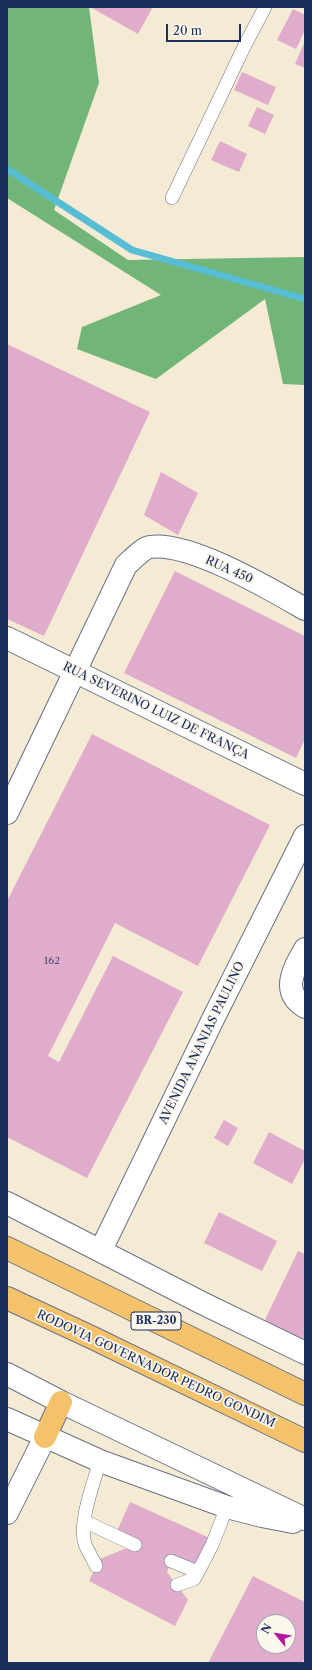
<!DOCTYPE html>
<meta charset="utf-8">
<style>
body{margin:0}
#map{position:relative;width:312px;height:1670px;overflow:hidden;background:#f5ebd5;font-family:"Libre Caslon Text",serif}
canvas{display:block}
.frame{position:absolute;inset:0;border:8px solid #1b2f5e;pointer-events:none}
.north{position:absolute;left:256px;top:1614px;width:40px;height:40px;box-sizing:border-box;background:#fbf7ec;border:1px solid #a1a7b3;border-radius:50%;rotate:300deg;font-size:11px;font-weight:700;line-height:16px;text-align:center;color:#1b2f5e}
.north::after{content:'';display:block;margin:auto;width:14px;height:18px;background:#b5179e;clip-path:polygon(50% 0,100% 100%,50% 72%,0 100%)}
.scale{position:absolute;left:166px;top:24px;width:75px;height:18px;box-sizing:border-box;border:2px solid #1b2f5e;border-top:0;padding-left:5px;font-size:12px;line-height:14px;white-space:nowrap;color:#1b2f5e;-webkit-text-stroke:3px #fbf7ec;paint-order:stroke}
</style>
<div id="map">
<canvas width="312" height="1670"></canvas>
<div class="frame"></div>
<div class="north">N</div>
<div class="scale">20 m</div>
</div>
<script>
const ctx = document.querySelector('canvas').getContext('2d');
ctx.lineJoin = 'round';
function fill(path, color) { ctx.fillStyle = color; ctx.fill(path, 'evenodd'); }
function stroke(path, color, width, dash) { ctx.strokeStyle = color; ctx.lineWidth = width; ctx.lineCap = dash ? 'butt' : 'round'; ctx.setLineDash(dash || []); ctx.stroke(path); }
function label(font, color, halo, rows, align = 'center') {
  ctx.font = font + ' "Libre Caslon Text",serif'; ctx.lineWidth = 3.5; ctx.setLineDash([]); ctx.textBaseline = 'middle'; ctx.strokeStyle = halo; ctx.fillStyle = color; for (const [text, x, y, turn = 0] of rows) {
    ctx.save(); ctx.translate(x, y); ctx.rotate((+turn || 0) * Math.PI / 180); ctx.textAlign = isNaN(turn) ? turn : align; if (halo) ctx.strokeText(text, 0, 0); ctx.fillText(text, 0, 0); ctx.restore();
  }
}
const forest = new Path2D(`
 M7,7H89L99,83L54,210L128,260L305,257V385L283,384L265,299L156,379L77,349L82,327L161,295L7,198Z`);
const stream = new Path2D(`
 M7,169L132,250L305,299`);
const building = new Path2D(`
 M90,7H153L138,34Z
 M293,9L305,15V30L296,49L277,40Z
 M305,41V68L295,64Z
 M242,72L276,87L268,105L234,90Z
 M257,107L274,115L265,134L248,126Z
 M220,141L247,154L239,172L211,160Z
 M7,344L150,412L44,636L7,619Z
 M161,472L198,493L178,535L144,515Z
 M175,571L305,636V739L296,758L124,673Z
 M92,734L270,825L198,966L115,923L48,1056L59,1062L113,956L183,992L87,1178L7,1137V901Z
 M224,1120L238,1128L228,1146L214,1138Z
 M269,1132L305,1151V1159L292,1184L253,1163Z
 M219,1212L277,1241L262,1271L204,1243Z
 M298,1251L305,1254V1347L262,1326Z
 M130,1502L210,1538L197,1566L173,1556L167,1572L188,1600L175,1626L89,1581L100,1559L141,1542L117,1531Z
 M253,1576L305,1602V1657L302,1663H208ZM264,1622H288V1646H264Z`);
const service = new Path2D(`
 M172,198L244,47L265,7
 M84,1521L135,1545
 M171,1561L198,1572
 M96,1566C93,1559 88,1552 85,1544C78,1523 94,1482 100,1461
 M177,1585L194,1579L198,1572L212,1545L227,1507`);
const minor = new Path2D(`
 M7,638L305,784
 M7,813L126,565C131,561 144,547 150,547C189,541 270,589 305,609
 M305,949C294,969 280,991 305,1007
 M7,1203L202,1303L305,1353
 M101,1250L214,1017L305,836
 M7,1374L61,1402L305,1519
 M7,1419L100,1461L227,1507L262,1516L293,1522
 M7,1513L45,1437`);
const trunk = new Path2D(`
 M7,1248L305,1394
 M7,1298L93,1338L305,1441
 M45,1437L61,1402`);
const numberNames = [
 ["162",52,961]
];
const shields = [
 [156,1321,50]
];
const shieldNames = [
 ["BR-230",156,1321]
];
const streetNames = [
 ["RUA 450",229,570,24],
 ["RUA SEVERINO LUIZ DE FRANÇA",156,711,26],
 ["AVENIDA ANANIAS PAULINO",202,1043,-64],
 ["RODOVIA GOVERNADOR PEDRO GONDIM",156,1369,25]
];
fill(forest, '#72b578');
stroke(stream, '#57bdd4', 7);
fill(building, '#dfaccb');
stroke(service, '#677188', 14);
stroke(minor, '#677188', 24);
stroke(trunk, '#677188', 24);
stroke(service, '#fff', 13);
stroke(minor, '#fff', 22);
stroke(trunk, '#f3c26a', 22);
label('10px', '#4c4e79', null, numberNames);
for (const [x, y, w] of shields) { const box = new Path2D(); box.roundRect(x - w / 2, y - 9, w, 18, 3); ctx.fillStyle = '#fbf7ec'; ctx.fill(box); stroke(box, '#1b2f5e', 1); }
label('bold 11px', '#1b2f5e', null, shieldNames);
label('12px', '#1b2f5e', '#fbf7ec', streetNames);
</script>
